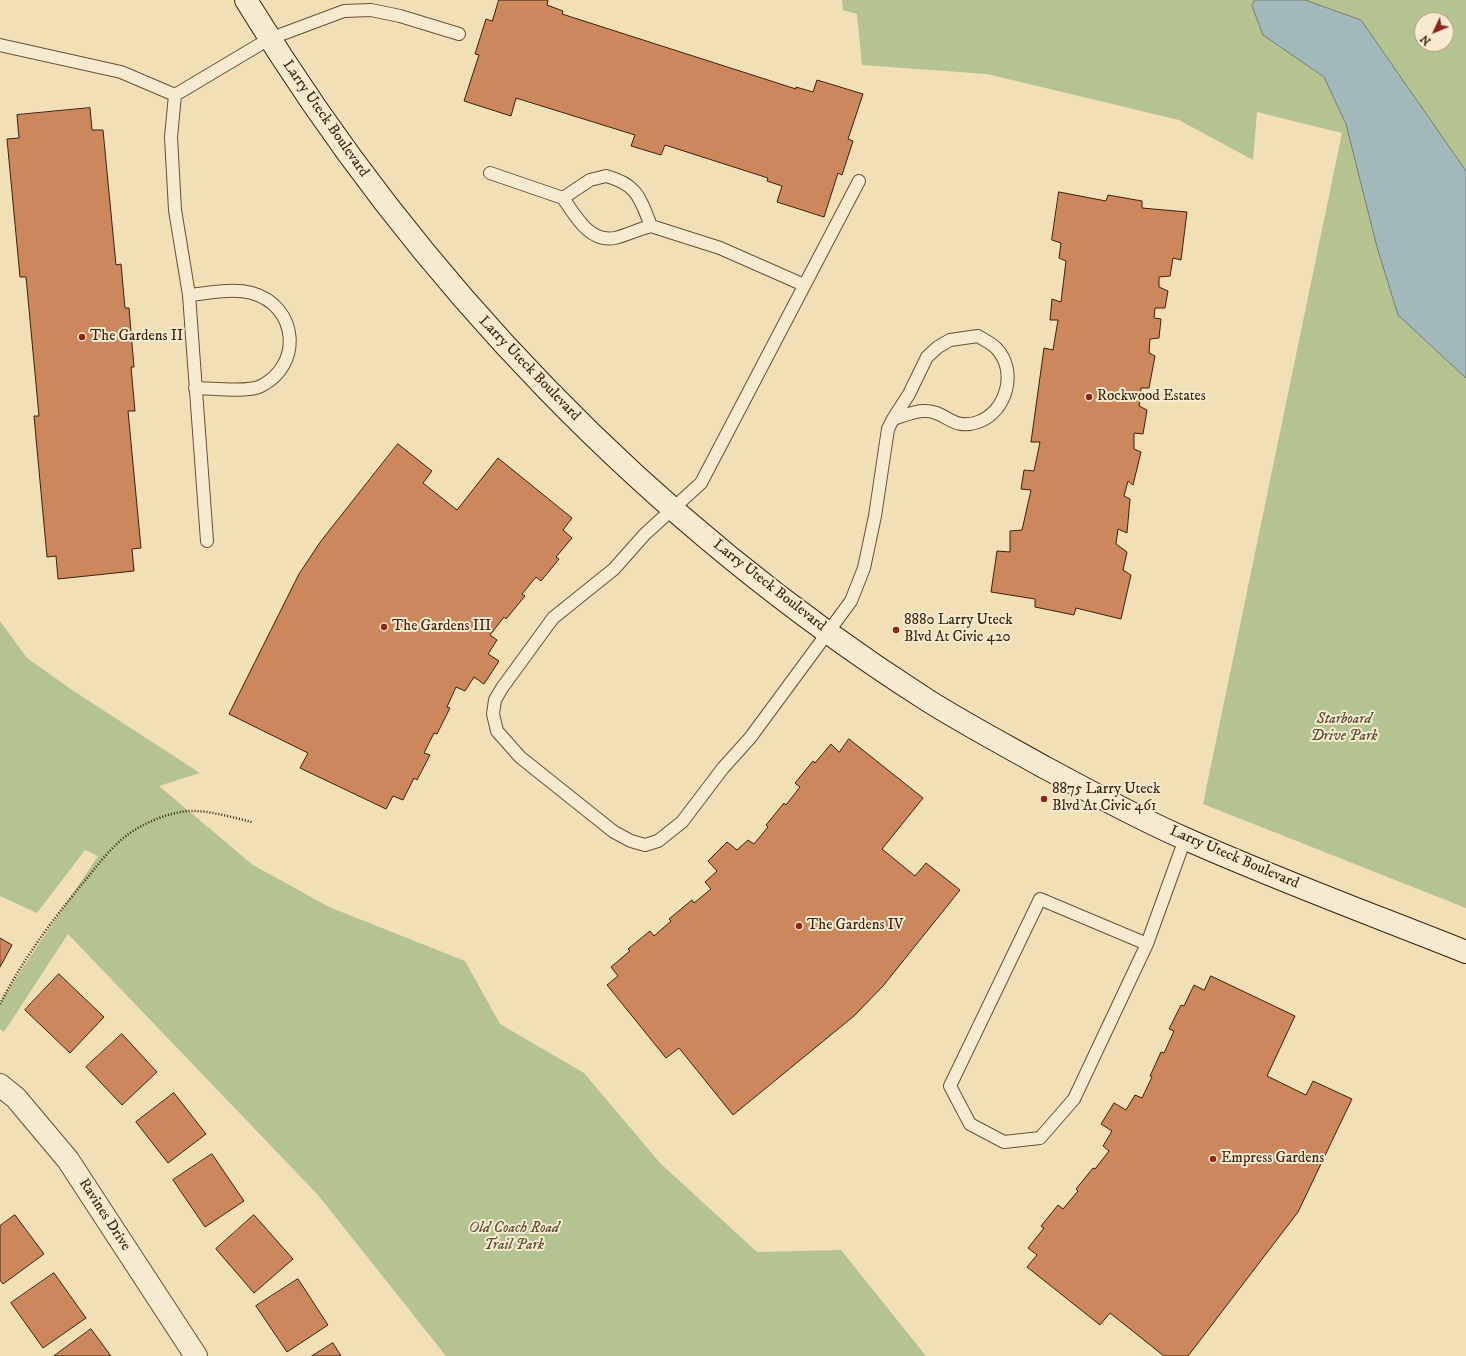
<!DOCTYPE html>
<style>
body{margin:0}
#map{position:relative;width:1466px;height:1356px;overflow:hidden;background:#f1dfb6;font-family:"IM FELL DW Pica",serif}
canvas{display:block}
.north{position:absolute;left:1414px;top:12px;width:40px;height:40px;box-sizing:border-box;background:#f6ead0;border:1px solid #ac9982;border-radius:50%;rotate:226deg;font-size:11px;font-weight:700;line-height:16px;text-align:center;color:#3d1f0e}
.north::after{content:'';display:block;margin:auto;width:14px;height:18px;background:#8f2418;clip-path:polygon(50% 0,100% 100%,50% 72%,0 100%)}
</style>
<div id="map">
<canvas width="1466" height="1356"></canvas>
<div class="north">N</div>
</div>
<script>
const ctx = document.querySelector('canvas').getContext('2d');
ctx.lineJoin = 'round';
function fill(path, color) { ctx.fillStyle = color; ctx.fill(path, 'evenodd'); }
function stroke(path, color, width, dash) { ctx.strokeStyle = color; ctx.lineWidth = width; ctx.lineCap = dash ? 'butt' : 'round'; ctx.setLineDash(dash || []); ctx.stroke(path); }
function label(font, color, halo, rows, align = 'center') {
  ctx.font = font + ' "IM FELL DW Pica",serif'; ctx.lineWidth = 4; ctx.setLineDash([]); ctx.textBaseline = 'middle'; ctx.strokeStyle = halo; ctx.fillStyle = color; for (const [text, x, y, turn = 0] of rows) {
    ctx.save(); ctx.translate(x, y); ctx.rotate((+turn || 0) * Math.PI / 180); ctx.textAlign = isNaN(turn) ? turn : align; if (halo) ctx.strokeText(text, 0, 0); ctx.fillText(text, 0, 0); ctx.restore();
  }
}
const green = new Path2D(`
 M842,0H1255L1252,6L1263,35L1324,77L1346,124L1377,247L1398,314L1466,378V908L1203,804L1342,133L1257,112L1253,160L1179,120L987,74L862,65L857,14L843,10Z
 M1305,0H1466V171L1361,20ZM1422,20H1446V44H1422Z
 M0,621L27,658L72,690L200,773L159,786L253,865L329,907L465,961L500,1024L584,1073L660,1163L757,1252L841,1250L926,1356H446L318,1195L68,934L4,1032L0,1029V1002L98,856L85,850L37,913L0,896Z`);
const water = new Path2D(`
 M1255,0H1305L1361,20L1466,171V378L1398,315L1377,247L1346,124L1324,77L1263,35L1252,6Z`);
const building = new Path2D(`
 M499,0H548L547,5L563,11L562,14L796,89V87L813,92L817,80L863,94L848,139L853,141L842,175L838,173L824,217L777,202L782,186L767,181L768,178L665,145L661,155L631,146L635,135L516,98L511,116L464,101L479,55L475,54L486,19L492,21Z
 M90,108L92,130H103L116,265L121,264L125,308H129L134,367H131L135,411H128L141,548L132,549L134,571L58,579L56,556L47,557L34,416H39L26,277H20L7,139L19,138L17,115Z
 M1059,192L1106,201L1108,195L1142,201V208L1187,212L1181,260L1173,258L1170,276L1159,277V287L1168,291L1165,308H1155L1154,318L1161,319L1159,338L1150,339L1149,353L1155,356L1149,388H1141L1139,406L1147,410L1143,434L1134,433V449L1141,452L1133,485L1128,481L1124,496L1130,499L1127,533L1118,529L1116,544L1127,552L1123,570L1131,575L1121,619L1076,608L1074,615L1035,607V599L991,592L997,551L1010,552V531L1022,530L1031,490L1021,489L1024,470L1034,471L1040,442H1031L1044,348L1053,350L1058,320H1050L1052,299L1061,302L1066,261L1059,258L1061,243L1052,240Z
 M398,444L432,471L423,483L457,510L498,458L572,518L563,530L572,538L556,557L559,559L541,581L536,577L522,594L525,596L506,619L504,617L490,635L497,640L488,654L499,661L484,684L474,677L465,691L456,687L447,707L450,708L437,734L434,733L424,753L430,755L417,780L414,778L403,800L393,796L386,809L300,768L308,753L229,714L299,574L321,541Z
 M849,739L923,798L882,849L915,876L926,863L960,890L883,986L854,1016L733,1115L679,1048L666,1058L607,985L618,976L611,967L630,951L628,949L650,931L654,936L671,921L669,919L692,900L694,903L711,889L705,882L717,871L708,861L727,842L737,850L748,840L754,844L768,827L766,825L784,803L786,805L800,787L795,783L813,761L815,763L831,744L839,752Z
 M0,938L12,945L0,967Z
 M59,974L104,1017L70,1053L25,1010Z
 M1211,976L1295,1016L1267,1076L1306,1095L1313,1081L1352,1099L1298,1212L1188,1356H1164L1110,1313L1100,1325L1027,1267L1037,1255L1028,1248L1044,1228L1041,1226L1058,1205L1063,1209L1078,1191L1076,1189L1093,1168L1095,1169L1109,1151L1103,1146L1112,1131L1101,1124L1114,1103L1126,1110L1135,1095L1142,1098L1152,1077L1150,1076L1161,1052L1164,1053L1174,1031L1169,1029L1181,1005L1184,1006L1194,985L1204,990Z
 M122,1034L157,1072L122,1105L86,1067Z
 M174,1093L206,1134L168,1163L136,1122Z
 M212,1154L244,1201L205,1227L173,1180Z
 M15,1215L44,1254L3,1284L0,1280V1226Z
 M254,1215L293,1259L254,1293L216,1249Z
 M54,1273L86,1318L43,1348L11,1303Z
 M298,1279L328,1325L287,1352L256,1306Z
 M91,1329L111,1356H54Z
 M333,1343L341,1356H312Z`);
const path = new Path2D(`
 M0,1004C23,959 55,916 88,877C100,862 114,844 130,833C145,823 163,815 181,812C203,808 230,817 252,822`);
const lane = new Path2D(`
 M0,45L121,72L175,95L171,137L175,210L189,295L207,541
 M175,95L269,39L344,11L371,10L400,16L459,34
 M490,173L563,198
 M606,176C637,184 640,198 651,226C639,229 627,235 615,238C589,243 575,215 563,198L590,180Z
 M859,181L701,483L645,534L614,569L553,618L502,688L495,700L493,714L497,731L520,757L614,832L631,841L645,845L658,841L682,822L723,768L750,738L851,601L864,568L875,516L888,429L893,419
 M651,226L720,248L804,285
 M189,295C209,293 232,288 252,293C298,306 303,365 261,386C248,393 212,388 195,388
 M978,336C984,340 991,343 996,348C1018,370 1007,412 978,422C952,431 946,411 926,411C916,410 903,416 893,419L909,394L927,357L938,347L950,340Z
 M1147,944L1040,899L950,1086L970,1124L1004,1142L1040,1138L1074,1099L1147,944L1185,839`);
const street = new Path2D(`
 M0,1085L16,1098L68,1160L196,1356`);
const secondary = new Path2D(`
 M246,0C416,280 650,523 927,700C965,724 1005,745 1044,767C1091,792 1137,818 1186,839C1278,880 1373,915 1466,952`);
const markers = [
 [82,337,4,"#8f2418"],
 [1089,397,4,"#8f2418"],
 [384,627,4,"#8f2418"],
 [896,630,4,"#8f2418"],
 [1044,799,4,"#8f2418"],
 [799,926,4,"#8f2418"],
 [1213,1159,4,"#8f2418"]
];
const streetNames = [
 ["Larry Uteck Boulevard",325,119,55],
 ["Larry Uteck Boulevard",529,369,46],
 ["Larry Uteck Boulevard",769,586,38],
 ["Larry Uteck Boulevard",1234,858,23],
 ["Ravines Drive",104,1215,57]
];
const poiNames = [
 ["The Gardens II",90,337],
 ["Rockwood Estates",1097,397],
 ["8880 Larry Uteck",904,621],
 ["Blvd At Civic 420",904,638],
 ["The Gardens III",392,627],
 ["8875 Larry Uteck",1052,790],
 ["Blvd At Civic 461",1052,807],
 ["The Gardens IV",807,926],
 ["Empress Gardens",1221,1159]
];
const parkNames = [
 ["Starboard",1344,720],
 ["Drive Park",1344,737],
 ["Old Coach Road",514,1229],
 ["Trail Park",514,1246]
];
fill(green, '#b5c391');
fill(water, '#a1b9ba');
stroke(water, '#797b75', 1);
fill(building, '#cc885c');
stroke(building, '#3d1f0e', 1);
stroke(lane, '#6a4f38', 14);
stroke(street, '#6a4f38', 24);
stroke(secondary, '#3d1f0e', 24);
stroke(path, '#3d1f0e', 2.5, [1, 2]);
stroke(lane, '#f6ead0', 12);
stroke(street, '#f6ead0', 22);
stroke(secondary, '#f6ead0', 22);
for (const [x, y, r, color] of markers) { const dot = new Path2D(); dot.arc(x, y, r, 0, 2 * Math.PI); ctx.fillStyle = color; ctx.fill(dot); stroke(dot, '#f6ead0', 1.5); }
label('15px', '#3d1f0e', '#f6ead0', streetNames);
label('15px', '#3d1f0e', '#f6ead0', poiNames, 'left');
label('italic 15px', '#615035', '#f6ead0', parkNames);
</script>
